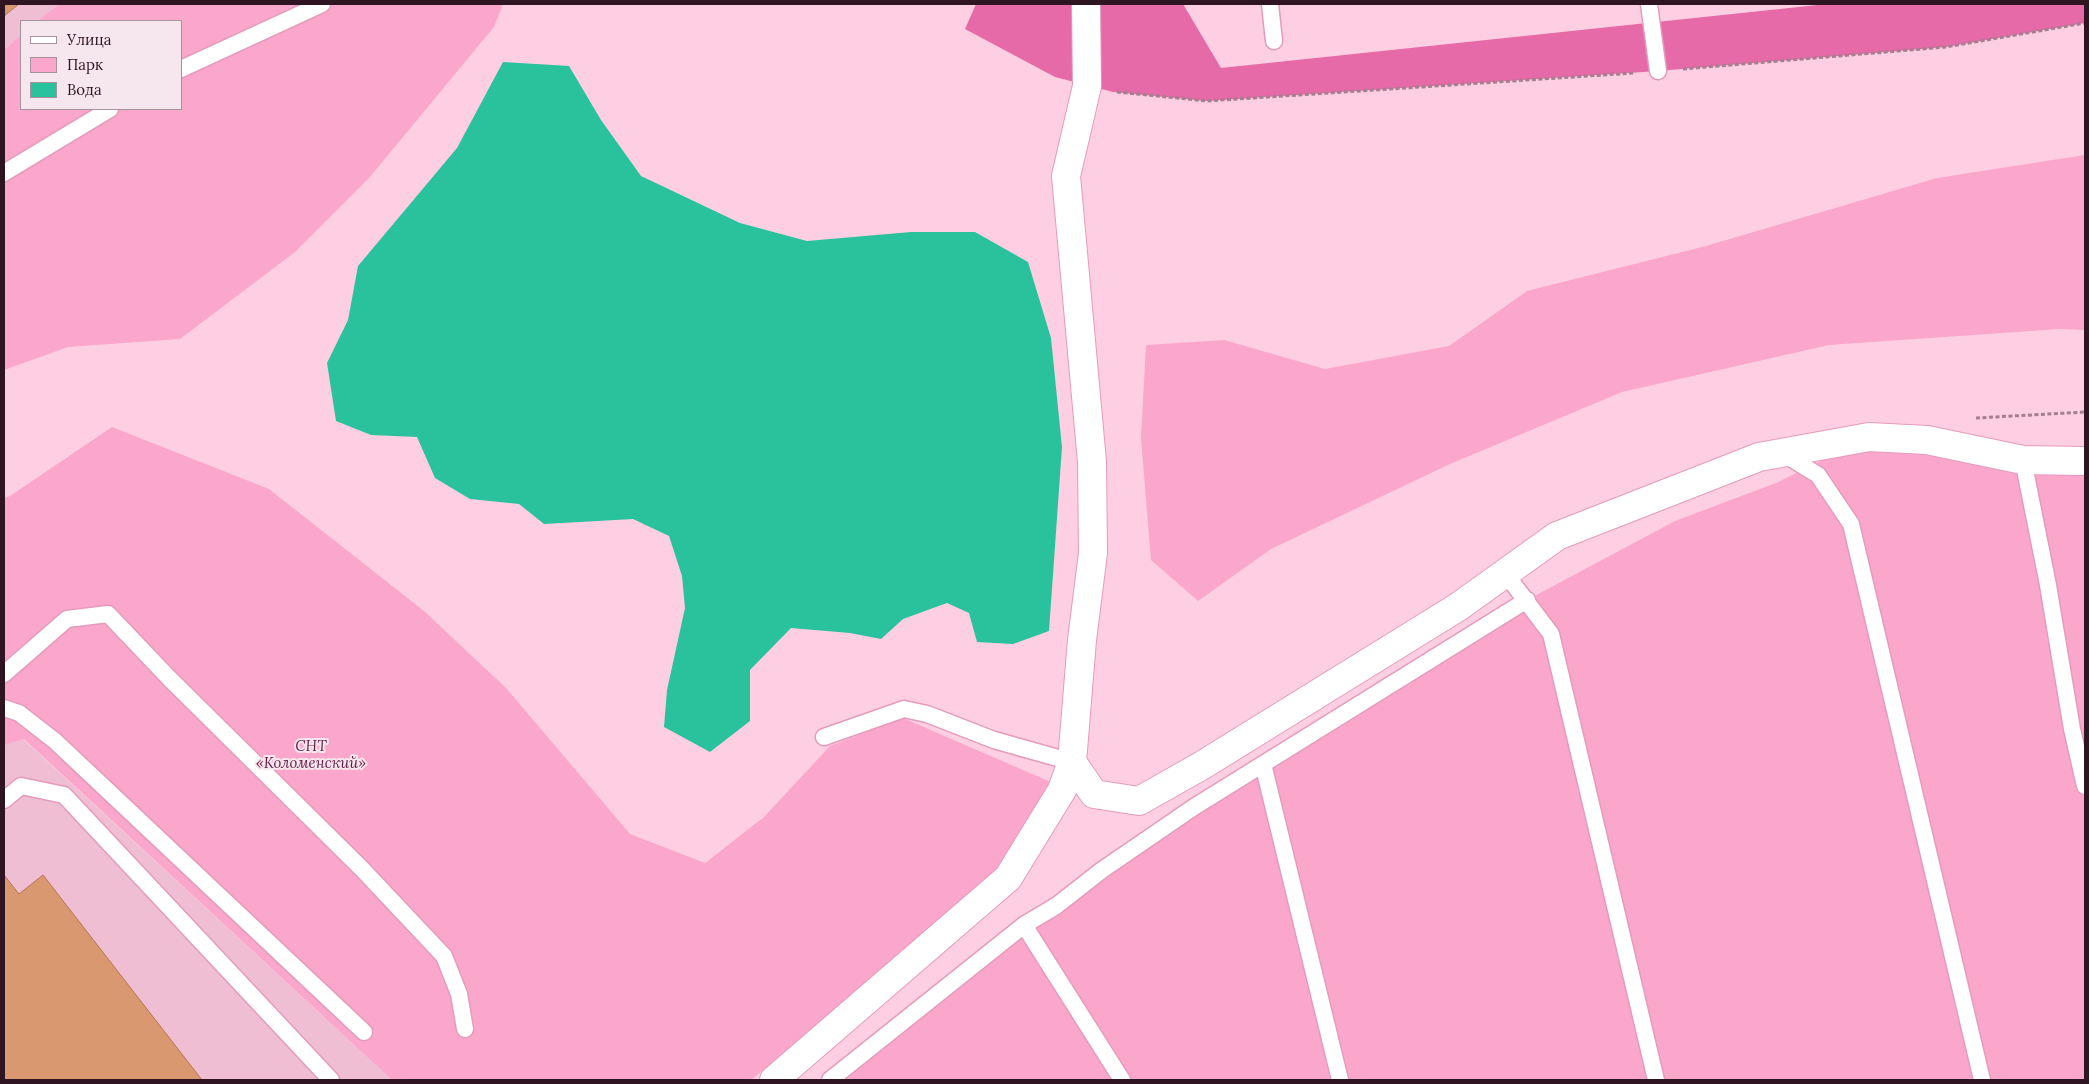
<!DOCTYPE html>
<meta charset="utf-8">
<style>
body{margin:0}
#map{position:relative;width:2089px;height:1084px;overflow:hidden;background:#fecfe2;font-family:Lora,serif}
canvas{display:block}
.frame{position:absolute;inset:0;border:5px solid #2f1421;pointer-events:none}
.legend{position:absolute;left:20px;top:20px;width:162px;height:90px;box-sizing:border-box;background:#f6e6ed;border:1px solid #a6929b;margin:0;padding:6px 9px;list-style:none;font-size:15px;color:#2f1421}
.legend li{display:flex;align-items:center;gap:10px;height:25px}
.legend b{width:25px;border:1px solid #a6929b}
</style>
<div id="map">
<canvas width="2089" height="1084"></canvas>
<div class="frame"></div>
<ul class="legend">
<li><b style="height:6px;background:#fff"></b>Улица</li>
<li><b style="height:14px;background:#fba7cc"></b>Парк</li>
<li><b style="height:14px;background:#2ac29d"></b>Вода</li>
</ul>
</div>
<script>
const ctx = document.querySelector('canvas').getContext('2d');
ctx.lineJoin = 'round';
function fill(path, color) { ctx.fillStyle = color; ctx.fill(path, 'evenodd'); }
function stroke(path, color, width, dash) { ctx.strokeStyle = color; ctx.lineWidth = width; ctx.lineCap = dash ? 'butt' : 'round'; ctx.setLineDash(dash || []); ctx.stroke(path); }
function label(font, color, halo, rows, align = 'center') {
  ctx.font = font + ' Lora,serif'; ctx.lineWidth = 4; ctx.setLineDash([]); ctx.textBaseline = 'middle'; ctx.strokeStyle = halo; ctx.fillStyle = color; for (const [text, x, y, turn = 0] of rows) {
    ctx.save(); ctx.translate(x, y); ctx.rotate((+turn || 0) * Math.PI / 180); ctx.textAlign = isNaN(turn) ? turn : align; if (halo) ctx.strokeText(text, 0, 0); ctx.fillText(text, 0, 0); ctx.restore();
  }
}
const built = new Path2D(`
 M4,4H59L38,21H21V35L4,50Z
 M23,739L392,1080H4V745Z`);
const green = new Path2D(`
 M59,4H503L494,27L369,178L295,252L180,339L68,347L4,370V50L21,35V109H181V21H38Z
 M2085,155V330L2060,329L1829,345L1622,392L1450,464L1271,549L1198,601L1151,560L1141,438L1146,345L1224,340L1325,369L1449,346L1527,291L1706,246L1937,178Z
 M112,427L269,489L424,611L506,688L630,834L705,863L764,817L830,746L903,718L1053,783L983,892L751,1080H392L24,739L4,745V498L10,496Z
 M1869,437L2085,461V1080H830L1024,925L1527,600L1675,521L1776,483Z`);
const forest = new Path2D(`
 M976,4H1183L1221,68L1827,4H2085V23L1946,47L1658,71L1207,101L1113,92L1055,77L965,29Z`);
const water = new Path2D(`
 M503,62L569,66L601,120L641,176L740,223L807,241L911,232H975L1028,262L1051,338L1062,447L1049,631L1013,644L977,642L969,613L947,603L903,619L881,639L850,633L791,628L750,670V721L710,752L664,727L667,690L685,608L682,576L669,536L633,519L544,524L519,504L470,499L435,478L417,437L371,435L336,421L327,363L348,320L358,266L457,148Z`);
const building = new Path2D(`
 M4,4H19L4,16Z
 M4,875L19,894L43,875L202,1080H4Z`);
const path = new Path2D(`
 M1683,69L1946,47L2085,23
 M1117,92L1207,101L1634,73
 M1976,418L2085,412`);
const lane = new Path2D(`
 M1270,4L1274,41
 M1649,4L1658,71
 M181,69L322,4
 M4,173L110,109
 M1782,453L1818,475L1851,524L1982,1080
 M2023,460L2048,585L2072,729L2085,786
 M1505,573L1551,634L1656,1080
 M4,674L67,619L108,614L169,678L363,870L444,956L459,994L465,1029
 M4,708L19,713L55,741L364,1032
 M824,737L904,709L927,714L994,740L1072,762
 M1263,764L1340,1080
 M4,800L21,786L64,795L331,1080
 M1024,925L1122,1080
 M830,1080L1024,925L1056,906L1102,870L1194,807L1527,600`);
const street = new Path2D(`
 M1072,762L1094,794L1139,801L1201,766L1458,607L1557,536L1759,457L1869,437L1927,440L2023,460L2085,461
 M774,1080L1008,878L1062,790L1072,762L1082,640L1093,553L1092,462L1066,176L1087,86L1086,4`);
const parkNames = [
 ["СНТ",311,747],
 ["«Коломенский»",311,764]
];
fill(built, '#efbed3');
fill(green, '#fba7cc');
fill(forest, '#e66aa7');
fill(water, '#2ac29d');
fill(building, '#da9871');
stroke(building, '#b5764f', 1);
stroke(lane, '#e59bbc', 19);
stroke(street, '#e59bbc', 30);
stroke(path, '#a57e8f', 3, [4, 2.5]);
stroke(lane, '#fff', 16);
stroke(street, '#fff', 28);
label('italic 15px', '#681b45', '#f6e6ed', parkNames);
</script>
